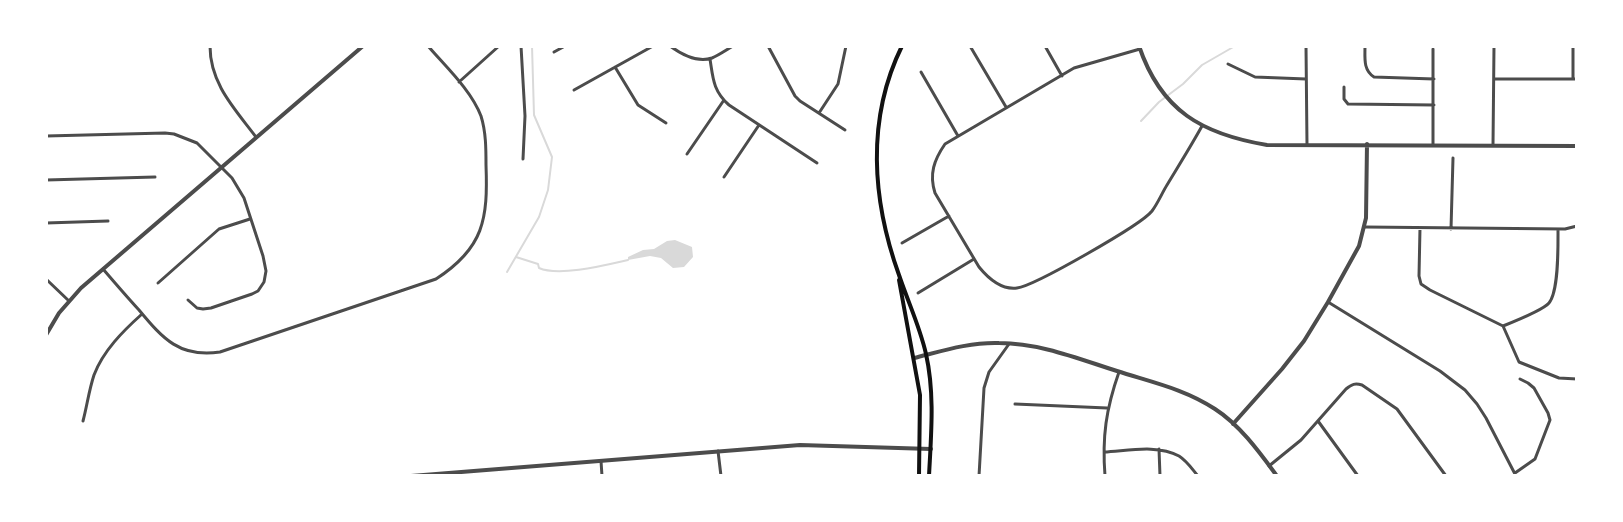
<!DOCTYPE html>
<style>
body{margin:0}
#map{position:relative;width:1623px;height:522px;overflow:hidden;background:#fff;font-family:Quicksand,sans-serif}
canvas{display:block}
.frame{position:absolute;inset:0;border:48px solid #fff;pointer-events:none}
</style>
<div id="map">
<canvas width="1623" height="522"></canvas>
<div class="frame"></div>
</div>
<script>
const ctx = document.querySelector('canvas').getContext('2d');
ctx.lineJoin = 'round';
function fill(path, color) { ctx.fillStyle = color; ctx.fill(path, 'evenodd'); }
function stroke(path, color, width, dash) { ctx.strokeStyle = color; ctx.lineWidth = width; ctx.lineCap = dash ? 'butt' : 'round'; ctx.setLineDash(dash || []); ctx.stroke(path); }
const water = new Path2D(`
 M675,240L692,247L693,257L684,267L673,268L661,258L650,256L628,260V257L643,250L654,249L667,241Z`);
const stream = new Path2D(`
 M1141,121L1159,102L1183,84L1202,65L1235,46
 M516,257L538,264L539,268C559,277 606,265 628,260
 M507,272L539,217L548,190L552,157L534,115L532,46`);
const minor = new Path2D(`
 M210,46C210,84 235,109 256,137
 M521,46L525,116L523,159
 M670,46C681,54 698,63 712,58C719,55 726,50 733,46
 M768,46L795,96L800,101L845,130
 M970,46L1006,107
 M1045,46L1062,76
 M1306,46L1307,145
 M1365,46C1365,58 1363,70 1374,77L1434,79
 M1140,49L1074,68L945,144C934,160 929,174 935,193L979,267C988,278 1002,290 1017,288C1034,286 1141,225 1152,211C1158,203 1162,193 1167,185C1179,165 1191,146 1202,126
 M554,52L565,46
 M710,59C713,78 713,91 729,105L817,163
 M1228,64L1255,77L1306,79
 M615,67L638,105L666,123
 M921,72L958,136
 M1494,79H1577
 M1573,79V46
 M459,82L499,46
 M1344,87V99L1348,104L1434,105
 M574,90L653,46
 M819,113L838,84L846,46
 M46,136L165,133L174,134L197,143L232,178L244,198L263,256L266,271L264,282L258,291L252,294L211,308L203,309L197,308L188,300
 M1433,144V49
 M1493,145L1494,46
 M687,154L724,100
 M724,177L759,125
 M46,180L155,177
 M46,223L108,221
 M1365,227L1565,229L1577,226
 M1420,228L1419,276L1421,284L1430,290L1503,326C1513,322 1543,310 1549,303C1559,291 1558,246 1558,229
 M1451,229L1453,158
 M902,243L949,216
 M103,269C115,283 127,297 139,310C163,339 180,358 220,352L436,279C484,248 488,219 486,165C486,149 486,132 481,116C471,90 446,67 428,46
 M46,279L69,301
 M158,283L219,229L250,219
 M918,293L974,259
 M1328,302L1440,371L1465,390L1477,404L1486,418L1516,476
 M1503,326L1519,362L1559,378L1577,379
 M1015,404L1107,408
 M83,421C87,406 89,390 94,375C103,351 123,331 142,314
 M1318,421L1358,476
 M1159,449L1160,476
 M718,451L721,476
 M1104,452C1127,451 1157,444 1179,456C1187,461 1192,469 1198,476
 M601,461L602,476
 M1269,466L1301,440L1346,389C1352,384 1355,383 1362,385L1397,409L1446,476
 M1515,473L1535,459L1550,420L1548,413L1534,388L1528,383L1520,379
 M979,476L984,388L989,372L1009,344
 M1105,476C1102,437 1106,409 1119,372`);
const tertiary = new Path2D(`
 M1139,46C1161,111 1202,134 1267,145L1577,146
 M46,335L59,313L81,288L363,46
 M914,358C942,351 970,342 999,343C1040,343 1079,359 1117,371C1151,382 1185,389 1215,409C1240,425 1260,453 1277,476
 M1233,424L1282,369L1304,341L1328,302L1359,246L1366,218L1367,144
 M411,476L800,445L931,449`);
const secondary = new Path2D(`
 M902,46C866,119 872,200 899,275C908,302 920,327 926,354C935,394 931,436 929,476
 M899,280L920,395L919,476`);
fill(water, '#d9d9d9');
stroke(stream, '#d9d9d9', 2);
stroke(minor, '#4c4c4c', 3);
stroke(tertiary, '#4c4c4c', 4);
stroke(secondary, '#111', 4);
</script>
